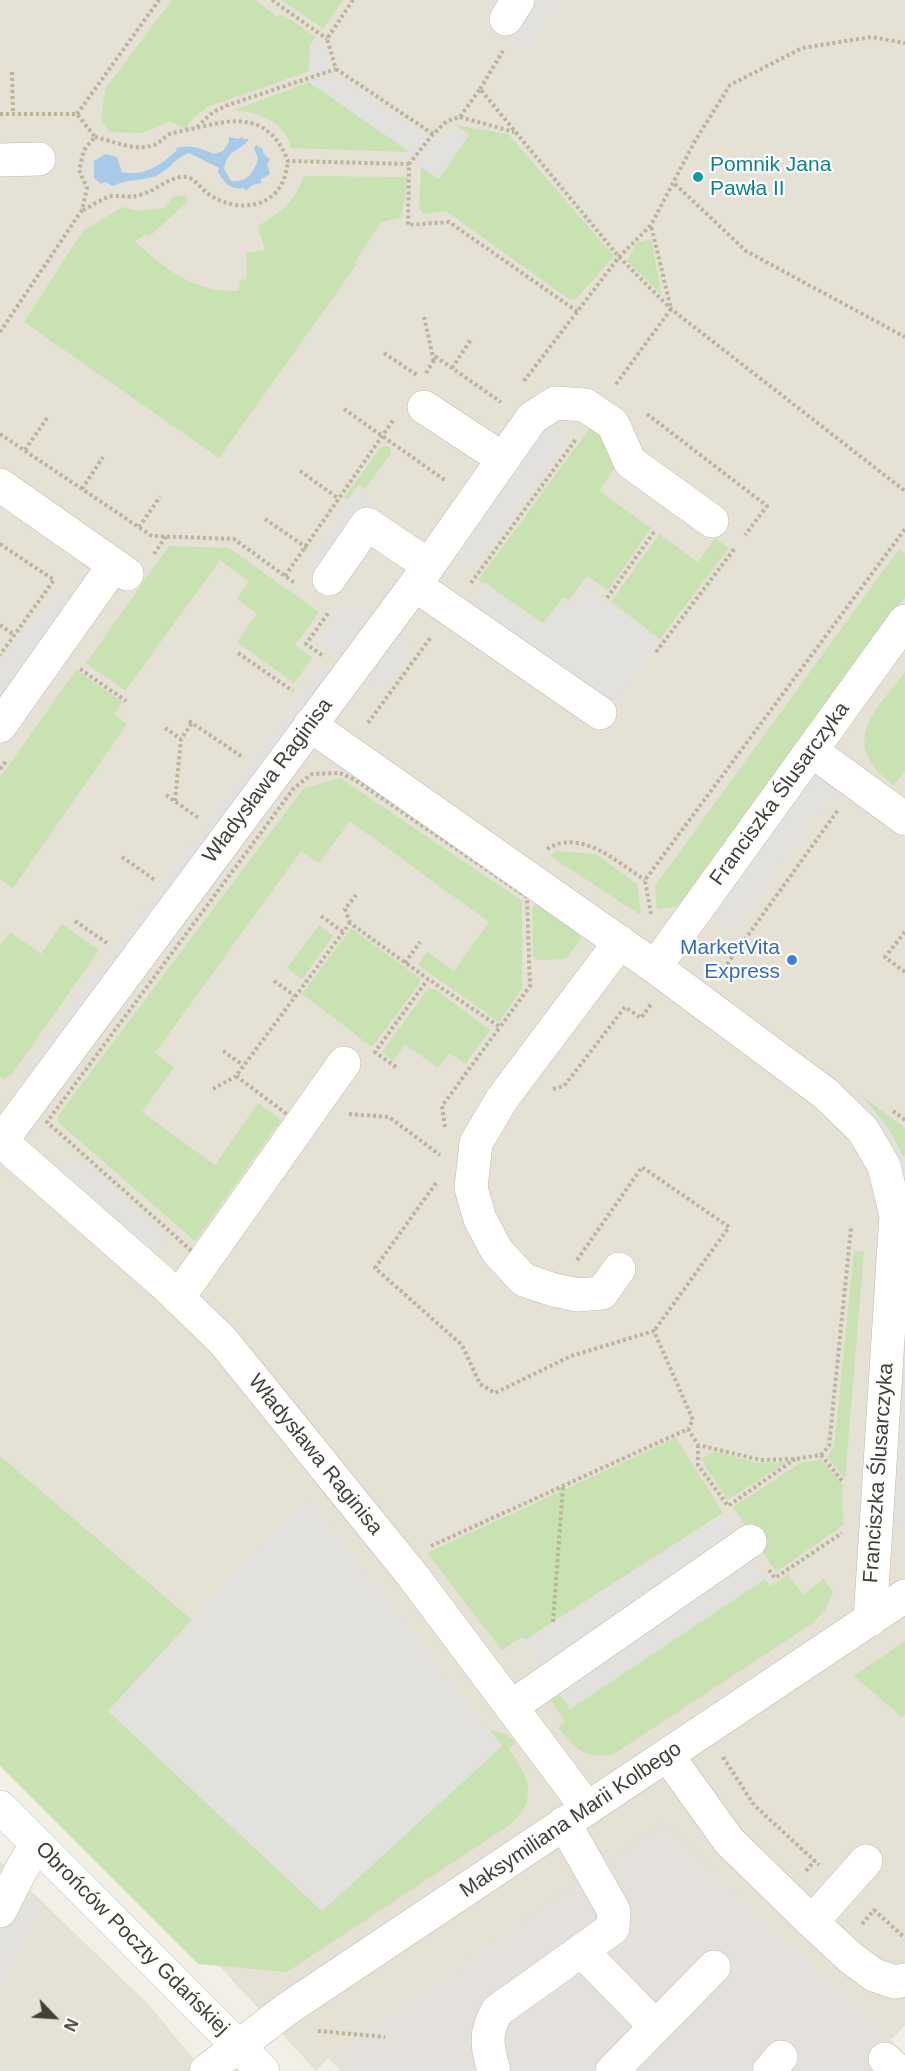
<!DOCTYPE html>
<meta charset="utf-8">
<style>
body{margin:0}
#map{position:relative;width:905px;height:2071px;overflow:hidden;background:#f1efe6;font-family:Helvetica,sans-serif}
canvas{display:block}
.north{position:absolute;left:24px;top:1987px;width:60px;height:60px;-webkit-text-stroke:4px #fff;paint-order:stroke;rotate:115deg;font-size:16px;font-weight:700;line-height:24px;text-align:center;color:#433f36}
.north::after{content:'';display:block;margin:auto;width:21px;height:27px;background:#433f36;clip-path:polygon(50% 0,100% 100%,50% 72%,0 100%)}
</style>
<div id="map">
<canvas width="905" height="2071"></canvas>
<div class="north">N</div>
</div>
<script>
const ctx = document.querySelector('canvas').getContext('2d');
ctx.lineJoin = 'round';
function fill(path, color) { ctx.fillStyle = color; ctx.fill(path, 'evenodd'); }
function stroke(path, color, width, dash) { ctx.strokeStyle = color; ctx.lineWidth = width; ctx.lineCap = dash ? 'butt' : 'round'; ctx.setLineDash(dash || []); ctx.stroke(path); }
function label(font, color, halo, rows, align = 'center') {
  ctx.font = font + ' Helvetica,sans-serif'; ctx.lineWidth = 4.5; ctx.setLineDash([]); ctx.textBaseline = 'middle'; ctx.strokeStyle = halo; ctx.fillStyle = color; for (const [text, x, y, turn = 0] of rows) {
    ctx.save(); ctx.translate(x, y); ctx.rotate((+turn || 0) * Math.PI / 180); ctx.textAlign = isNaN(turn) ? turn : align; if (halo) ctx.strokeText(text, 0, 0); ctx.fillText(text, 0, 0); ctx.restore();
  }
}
const residential = new Path2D(`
 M0,0H905V2025L891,2040L663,1824L328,2058L316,2071L0,1728Z
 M0,1861L147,2003L204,2071H0Z`);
const industrial = new Path2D(`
 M663,1823L905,2054V2071H341L328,2058Z`);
const green = new Path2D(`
 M172,0H256L276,16L283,15L316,37L310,45L309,71L207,107L192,119L185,129L170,121L142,133L110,132L101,121L105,89Z
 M282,0H343L323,29Z
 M309,82L410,152L291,148C285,121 258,112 234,110Z
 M455,125L508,134L614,256L576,299L570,300L446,211L423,214L419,208L421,167L439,179L469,135Z
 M304,176L408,177L401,218L381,222L355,262L357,264L219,458L24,322L83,231L122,207L139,211L164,208L173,197L185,195L188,201L149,237L146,234L135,241C165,270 196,293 239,291L240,280L247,279L246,253L265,250L258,226C282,211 294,203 304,176Z
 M651,239L662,295L627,261L637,242Z
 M593,424L611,438L617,464L599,491L651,528L608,590L587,576L569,600L563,597L543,623L478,580Z
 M386,446L390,448L391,453L365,489L358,485L347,500L344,498L381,447Z
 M659,534L698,562L715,538L729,548L660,639L611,602Z
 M169,546L229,548L319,612L295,645L312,658L294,683L237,642L257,614L237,599L249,581L220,560L125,691L86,663Z
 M899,549L905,554V597L689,895L675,907L657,909L655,886Z
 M76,670L123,702L114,714L127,724L13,888L0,879V778Z
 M905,672V770L894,785C838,744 873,713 905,672Z
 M340,778L522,901V988L499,1022L418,965L427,952L454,971L489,922L350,821L319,863L301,851L155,1053L174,1067L142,1112L215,1165L258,1103L281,1120L195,1241L59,1123L58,1116L304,788Z
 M556,851L596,854L637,884L641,913L639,914L550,856Z
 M537,901L575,929L581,939L566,959L538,960L533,956L532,909Z
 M62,924L99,950L12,1074L4,1079L0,1076V946L10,932L41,954Z
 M319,925L333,936L302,979L287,968Z
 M351,928L419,978L420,983L372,1047L302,994Z
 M428,989H435L490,1030L465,1064L450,1053L438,1068L405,1044L393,1061L382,1052Z
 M861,1095L905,1128V1154L903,1157C892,1133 878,1115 861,1095Z
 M854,1251L864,1252L845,1478L827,1457L834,1447Z
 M676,1438L723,1513L525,1640L522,1637L502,1650L427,1553Z
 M714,1451L758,1463L787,1462L727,1500L701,1459Z
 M0,1456L192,1620L108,1711L322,1911L502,1746L490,1730L505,1734L516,1742L509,1749C530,1779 539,1800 508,1826L287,1972L198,1964L0,1766Z
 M821,1460L843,1485L842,1504L844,1525L776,1572L733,1507L802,1462Z
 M788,1574L803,1595L823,1579L833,1592L825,1610L813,1623L614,1754C584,1760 576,1748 558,1728L565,1722L550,1699L556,1690L570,1709L765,1579L770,1586Z
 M905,1641V1714L902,1717L854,1676Z`);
const parking = new Path2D(`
 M500,0H562L526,52L484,23Z
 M316,37L326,44L330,71L440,146L455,125L469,135L439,179L421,167L410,152L309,82L310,45Z
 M545,424L568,441L474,568L452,551Z
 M356,490L373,502L323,575L306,564Z
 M485,582L544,626L563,600L570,605L585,585L661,641L596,730L454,625Z
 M54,590L74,605L0,707V664Z
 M347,598L368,613L338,658L317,643Z
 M390,629L416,648L382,693L356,674Z
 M323,665L333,673L28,1086L18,1079Z
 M815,775L836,790L734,930L714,914Z
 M861,1095L884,1122L894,1138L903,1157L896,1162L854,1101Z
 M77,1158L167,1236L153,1254L61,1175Z
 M905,1314V1528L887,1526Z
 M307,1496L502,1746L322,1911L108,1711Z
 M723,1513L765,1579L570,1709L525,1640Z
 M0,1873L8,1876L44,1906L0,1986Z`);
const water = new Path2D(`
 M229,137L238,139L242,137L243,139H249C240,153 228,147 224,169L231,181C247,183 255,172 258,158L254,149L256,145L263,149V153L270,160L267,163L270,174L261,179V183L252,185L246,191L244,188C230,190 225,184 218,172L219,168L189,153C176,157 169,170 156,176C142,181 126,179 113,186L105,182L101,184L94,178V161L106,154L117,157L122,172C144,177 161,165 177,150L176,148C191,144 200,148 214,154L223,151L229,142Z`);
const path = new Path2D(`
 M272,0L327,39
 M353,0L327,39L336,69L433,134L447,121L460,117L480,89L619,257L671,309L905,491
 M12,72L13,114
 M480,89L503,51
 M0,114H77
 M77,114L159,0
 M460,117L514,132
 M197,127L213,112L228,105L336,69
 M433,134L409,164L408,225L449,222L578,312
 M95,137C113,141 136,152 154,145C160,143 164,137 170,134C179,131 191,129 201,127C242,116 271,118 288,161L409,164
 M675,184L746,251L905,337
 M83,210C91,206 103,198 112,196C123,195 130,199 143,194C156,190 167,179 181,177C193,175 198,186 207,193C231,211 271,212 284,179C286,173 287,167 288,161
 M424,317L434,362
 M0,332L82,210L87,188L79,170L84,150L95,137L77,114
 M384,353L417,375
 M452,368L472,338
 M426,373L436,357L501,402
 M524,381L619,257L651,225L695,141L730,85L802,48L871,37L905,43
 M616,384L671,309L651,225
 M344,409L446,481
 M647,414L767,506L745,535
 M0,434L152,536L234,539L296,584
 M25,450L47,418
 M300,471L339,499
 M82,489L103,457
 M265,519L307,548
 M139,527L160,497
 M0,544L54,580L0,655
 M154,554L166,536
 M285,576L394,419
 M471,583L576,439
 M607,598L654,532
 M0,625L14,635
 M656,652L735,548
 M238,653L293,691
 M322,655L306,644L329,612
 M80,669L126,701
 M189,721L244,758
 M368,723L431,637
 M165,728L181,739
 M0,769L7,760
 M340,773L355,780L527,897L530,986L500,1027L428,979L350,923L236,1076L292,1118L194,1253L47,1122L294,788L312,774Z
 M166,795L200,819
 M175,801L181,739L192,723
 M547,849C581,828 617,862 645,880
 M122,857L155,880
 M651,914L645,880L905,529
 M321,916L343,932
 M75,921L107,943
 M350,923L345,909L356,895
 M905,932L885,957L905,972
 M405,963L420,942
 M720,974L838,810
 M274,981L295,996
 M223,1051L243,1065
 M396,1067L375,1052L428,979
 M213,1089L236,1076
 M553,1089L564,1086L625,1007L641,1018L651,1004
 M893,1111L905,1120
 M349,1114L389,1117L440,1155
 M445,1127L442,1106L500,1027
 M436,1183L375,1268L462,1345L480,1384L495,1393L571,1356L654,1331L693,1420L688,1429
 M577,1260L642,1167L729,1227L654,1331
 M698,1445V1465L728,1506L795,1459
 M821,1455L843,1482
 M431,1546L688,1429L698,1445L761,1460L795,1459L821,1455L829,1446L851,1228
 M769,1570L775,1578L842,1533
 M553,1622L563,1485
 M723,1757L754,1805L819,1865
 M806,1871L815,1860
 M862,1924L874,1910L905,1938
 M318,2031L385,2037`);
const minor = new Path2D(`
 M506,19L518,0
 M0,160L39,159
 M424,407L503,459
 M0,485L127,574
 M329,579L367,524L428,565
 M415,585L600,713
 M310,725L655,967L826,1094L863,1130L884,1166L896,1215L870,1620
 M0,726L114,565
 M812,751L905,819
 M655,967L905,621
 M0,1140L162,1282L223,1341L413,1576L587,1808
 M0,1143L415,585L532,418L555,403L585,405L613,424L630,462L712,521
 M619,1269L602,1293L578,1295L554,1290L524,1280L497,1251L480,1219L471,1188L476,1143L502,1099L620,942
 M178,1298L344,1063
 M511,1707L750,1541
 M668,1756L729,1841L812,1922L851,1958L874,1975L895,1982L905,1980
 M0,1807L263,2071
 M0,1911L21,1870L37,1844
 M812,1922L866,1861
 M582,1951L655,2026
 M885,2059L898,2071
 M206,2071L287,2009L905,1596
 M494,2071C487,2047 484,2034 497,2011L613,1928L614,1911L564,1823
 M612,2071L714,1967
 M769,2071L781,2057`);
const markers = [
 [698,177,6,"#0f9aa8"],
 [792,960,6,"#3f7fe0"]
];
const cultureNames = [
 ["Pomnik Jana",710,165],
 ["Pawła II",710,189]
];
const streetNames = [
 ["Władysława Raginisa",268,781,-53],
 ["Franciszka Ślusarczyka",780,794,-54],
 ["Władysława Raginisa",315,1455,51],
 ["Franciszka Ślusarczyka",879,1473,-86],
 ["Maksymiliana Marii Kolbego",571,1820,-34],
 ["Obrońców Poczty Gdańskiej",132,1939,45]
];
const shopNames = [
 ["MarketVita",780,948],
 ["Express",780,972]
];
fill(residential, '#e5e1d5');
fill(industrial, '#e4e0db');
fill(green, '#c9e2b2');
fill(parking, '#e3e1de');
fill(water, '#a7cae9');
stroke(minor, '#bfbaac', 34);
stroke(path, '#bcb39c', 4, [3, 3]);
stroke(minor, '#fff', 33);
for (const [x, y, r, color] of markers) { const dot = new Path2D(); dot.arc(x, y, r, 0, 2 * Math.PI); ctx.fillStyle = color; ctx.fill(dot); stroke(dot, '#fff', 2); }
label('21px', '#0d838f', '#fff', cultureNames, 'left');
label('21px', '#433f36', '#fff', streetNames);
label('21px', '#366cbe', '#fff', shopNames, 'right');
</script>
